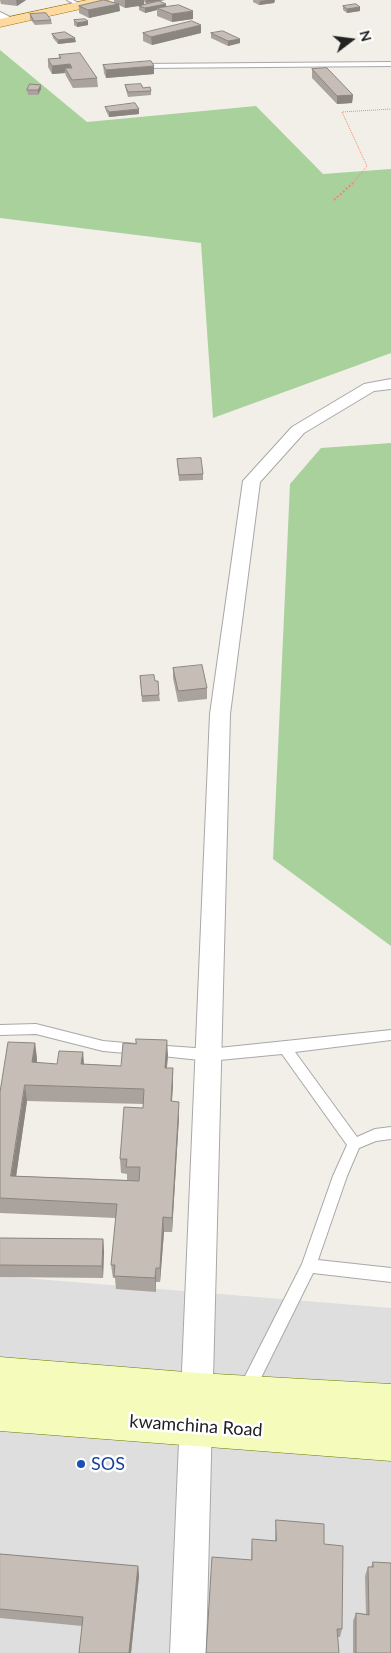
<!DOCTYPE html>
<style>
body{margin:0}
#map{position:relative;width:391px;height:1653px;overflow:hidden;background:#f1efe7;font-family:Lato,sans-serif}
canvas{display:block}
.north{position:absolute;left:326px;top:15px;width:50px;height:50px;-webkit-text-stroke:4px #fff;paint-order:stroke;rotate:75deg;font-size:14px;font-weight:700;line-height:20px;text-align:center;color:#212121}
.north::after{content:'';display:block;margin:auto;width:18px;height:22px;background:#212121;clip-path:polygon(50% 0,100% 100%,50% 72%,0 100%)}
</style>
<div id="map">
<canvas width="391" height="1653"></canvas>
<div class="north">N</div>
</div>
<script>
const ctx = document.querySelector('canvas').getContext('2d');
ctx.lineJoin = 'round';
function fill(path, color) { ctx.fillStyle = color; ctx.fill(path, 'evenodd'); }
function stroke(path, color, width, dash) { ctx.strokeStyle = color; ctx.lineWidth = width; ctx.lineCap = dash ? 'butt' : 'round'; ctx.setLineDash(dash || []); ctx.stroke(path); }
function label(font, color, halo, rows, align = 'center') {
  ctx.font = font + ' Lato,sans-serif'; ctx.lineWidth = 5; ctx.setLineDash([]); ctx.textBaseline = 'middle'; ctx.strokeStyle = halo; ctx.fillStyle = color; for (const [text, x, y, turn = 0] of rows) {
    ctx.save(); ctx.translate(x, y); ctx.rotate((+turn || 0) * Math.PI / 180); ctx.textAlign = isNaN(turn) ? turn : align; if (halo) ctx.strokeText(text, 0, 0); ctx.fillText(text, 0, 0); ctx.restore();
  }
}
const residential = new Path2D(`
 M0,1276L391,1308V1653H0Z`);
const forest = new Path2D(`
 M0,50L87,122L256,106L323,174L391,169V353L213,418L201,243L0,218Z
 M391,443V946L273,859L290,484L321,448Z`);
const pathFar1 = new Path2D(`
 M352,184L367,166L342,112L391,109`);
const path = new Path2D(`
 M334,200L353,183`);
const lane = new Path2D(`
 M67,0H73L82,5L78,6Z
 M391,62V66L140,68L137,66L140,64Z
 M36,1024L103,1041L137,1044L142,1045L143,1049L142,1053L137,1054L103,1051L36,1034L0,1035V1025Z
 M391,1030V1040L295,1052L357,1137L375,1129L391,1127V1139L376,1141L359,1148L347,1176L318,1260L391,1268V1282L313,1273L253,1394L247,1396L241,1394L239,1388L302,1264L333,1176L347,1145L282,1054L209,1061L153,1055L148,1054L147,1050L148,1046L153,1045L209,1049Z`);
const street = new Path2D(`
 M0,12L14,19V23H6L0,19Z
 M391,379V389L374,391L304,433L260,482L230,714L206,1653H170L210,714L243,481L292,427L364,384Z`);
const secondary = new Path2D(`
 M0,1357L198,1373L391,1384V1461L0,1431Z`);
const primary = new Path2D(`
 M87,0H109L103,4L0,27V19Z`);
const wall = new Path2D(`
 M0,0H26L17,6L1,4Z
 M114,0H165L159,1L166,4V7L193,19L172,22L157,16V10L145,13L139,10V6L125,8L119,5L120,11L89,18L79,13V6L114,2ZM158,1L144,4V2L146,3Z
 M253,0H275L274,3L259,5L253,2Z
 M343,6L360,7V11L347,13L343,10Z
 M30,14L51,20L52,24L35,25L30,19Z
 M74,20L88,25L77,27L74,25Z
 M143,33H201L152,45L143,41Z
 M211,33L240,39V43L228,46L211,38Z
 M52,34L76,42L58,44L53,38Z
 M59,55L97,78L98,87L73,88L66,76L65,73L52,74L48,67V59L59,58Z
 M103,65L154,74L106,78L104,73Z
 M312,69L353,95L352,103L337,104L312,78Z
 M125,85L143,88L151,91V95L128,97L126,90Z
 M41,89L38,95H28L27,90Z
 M105,107L139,114L109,117L106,111Z
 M177,459L203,474V480L179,481Z
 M173,668L207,688V699L178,702L173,678Z
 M140,676L155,681L159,695L160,701L142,702Z
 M35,1043L37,1059V1063L57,1064L83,1052L84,1064L121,1066L168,1055L167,1068H173V1083L172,1101L179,1117L172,1232H164L160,1282H156V1292L116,1289L115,1278H113L111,1265L116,1218L0,1213V1092ZM27,1101L143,1104V1108L120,1159L121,1173L127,1174V1180L16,1176Z
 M0,1238L103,1239L104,1251L103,1278L0,1277Z
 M276,1520L324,1544L342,1629L340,1637H338L251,1560L252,1539L275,1541Z
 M0,1554L138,1566L139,1576L131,1653H79L82,1626L0,1618Z
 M373,1562L391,1653H353V1621L356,1613L366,1614L365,1576L368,1567H371Z`);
const shadedWall = new Path2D(`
 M16,0H26L17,6Z
 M125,0H144V5L125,8Z
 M146,0H165L146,3Z
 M266,0H275L274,3L259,5L260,1Z
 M119,4L120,11L89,18L88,10Z
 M166,4V8H157V10L145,13V8Z
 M360,7V11L347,13V9Z
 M193,11V19L172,22V14Z
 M88,21V25L77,27V23Z
 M201,25V33L152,45L151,37Z
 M75,38L76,42L58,44V40Z
 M240,39V43L228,46V41Z
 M70,64L71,73L65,68V73L52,74V66Z
 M154,66V74L106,78V70Z
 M41,85V89L38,95V90Z
 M353,95L352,103L337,104V96Z
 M139,109V114L109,117V112Z
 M167,1040L168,1055L165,1083V1068Z
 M35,1043L37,1059L35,1078L32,1062Z
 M83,1052L84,1068L81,1064Z
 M173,1068V1083L171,1116V1101Z
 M25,1085L27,1101L14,1191L11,1176Z
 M179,1102V1117L172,1232V1218Z
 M163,1217L164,1232L160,1282V1268Z
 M103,1239L104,1251L103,1278L102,1266Z
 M156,1268V1292L155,1278Z
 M138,1566L139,1576L131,1653H129Z`);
const building = new Path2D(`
 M104,0L119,4L88,10L79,6Z
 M159,1L166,4L145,8L139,6Z
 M356,4L360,7L347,9L343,6Z
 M179,5L193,11L172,14L157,8Z
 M46,13L51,20L34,21L30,14Z
 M85,19L88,21L77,23L74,20Z
 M192,21L201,25L151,37L143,33Z
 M223,31L240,39L228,41L211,33Z
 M65,32L75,38L58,40L52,34Z
 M80,53L97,78L72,80L65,68H72L70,64L52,66L48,59L61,58L59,55Z
 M151,61L154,66L106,70L103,65Z
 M327,68L353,95L337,96L312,69Z
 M30,84L41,85L38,90H27Z
 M141,84L143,88L150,87L151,91L128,92L125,85Z
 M135,103L139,109L109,112L105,107Z
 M201,458L203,474L179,475L177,459Z
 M202,665L207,688L178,691L173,668Z
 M154,675L155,681H158L159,695L142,696L140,676Z
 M136,1039L167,1040L165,1068H173L171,1101L179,1102L172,1218L163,1217L160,1268H156L155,1278L114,1276L115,1265H111L117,1204L0,1198V1092L8,1042L35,1043L32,1062L57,1064L59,1051L83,1052L81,1064L121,1066L123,1043L136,1044ZM25,1085L144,1089L143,1108L124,1107L120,1159H127L126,1167H140L139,1181L11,1176Z
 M0,1238L103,1239L102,1266L0,1265Z
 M276,1520L324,1524V1544L343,1546L342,1629H337L339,1653H206L212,1557L252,1560V1539L276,1541Z
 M0,1554L138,1566L129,1653H79L83,1617L0,1609Z
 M373,1562L391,1563V1653H356V1613L369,1615L368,1567H373Z`);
const markers = [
 [81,1464,5,"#1a4fb4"]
];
const nearStreetnames = [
 ["kwamchina Road",196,1426,4]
];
const nearTransitnames = [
 ["SOS",91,1464]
];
fill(residential, '#dfdede');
fill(forest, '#a8d19b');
stroke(lane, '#a8a8a8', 2);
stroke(street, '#a8a8a8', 2);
stroke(secondary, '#697d02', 1);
stroke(primary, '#9e7200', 1);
stroke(pathFar1, '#fd836d', 1, [1, 1]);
stroke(path, '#fd836d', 2, [2, 2]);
fill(lane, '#fff');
fill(street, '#fff');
fill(secondary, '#f5fbbb');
fill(primary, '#fedaa0');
fill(wall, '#aaa39d');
fill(shadedWall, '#8b857f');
fill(building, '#c6beb6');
stroke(building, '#8b857f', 1);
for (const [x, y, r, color] of markers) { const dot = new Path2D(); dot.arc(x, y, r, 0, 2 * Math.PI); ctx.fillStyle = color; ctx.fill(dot); stroke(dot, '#fff', 2); }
label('18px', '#212121', '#fff', nearStreetnames);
label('18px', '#164399', '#fff', nearTransitnames, 'left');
</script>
